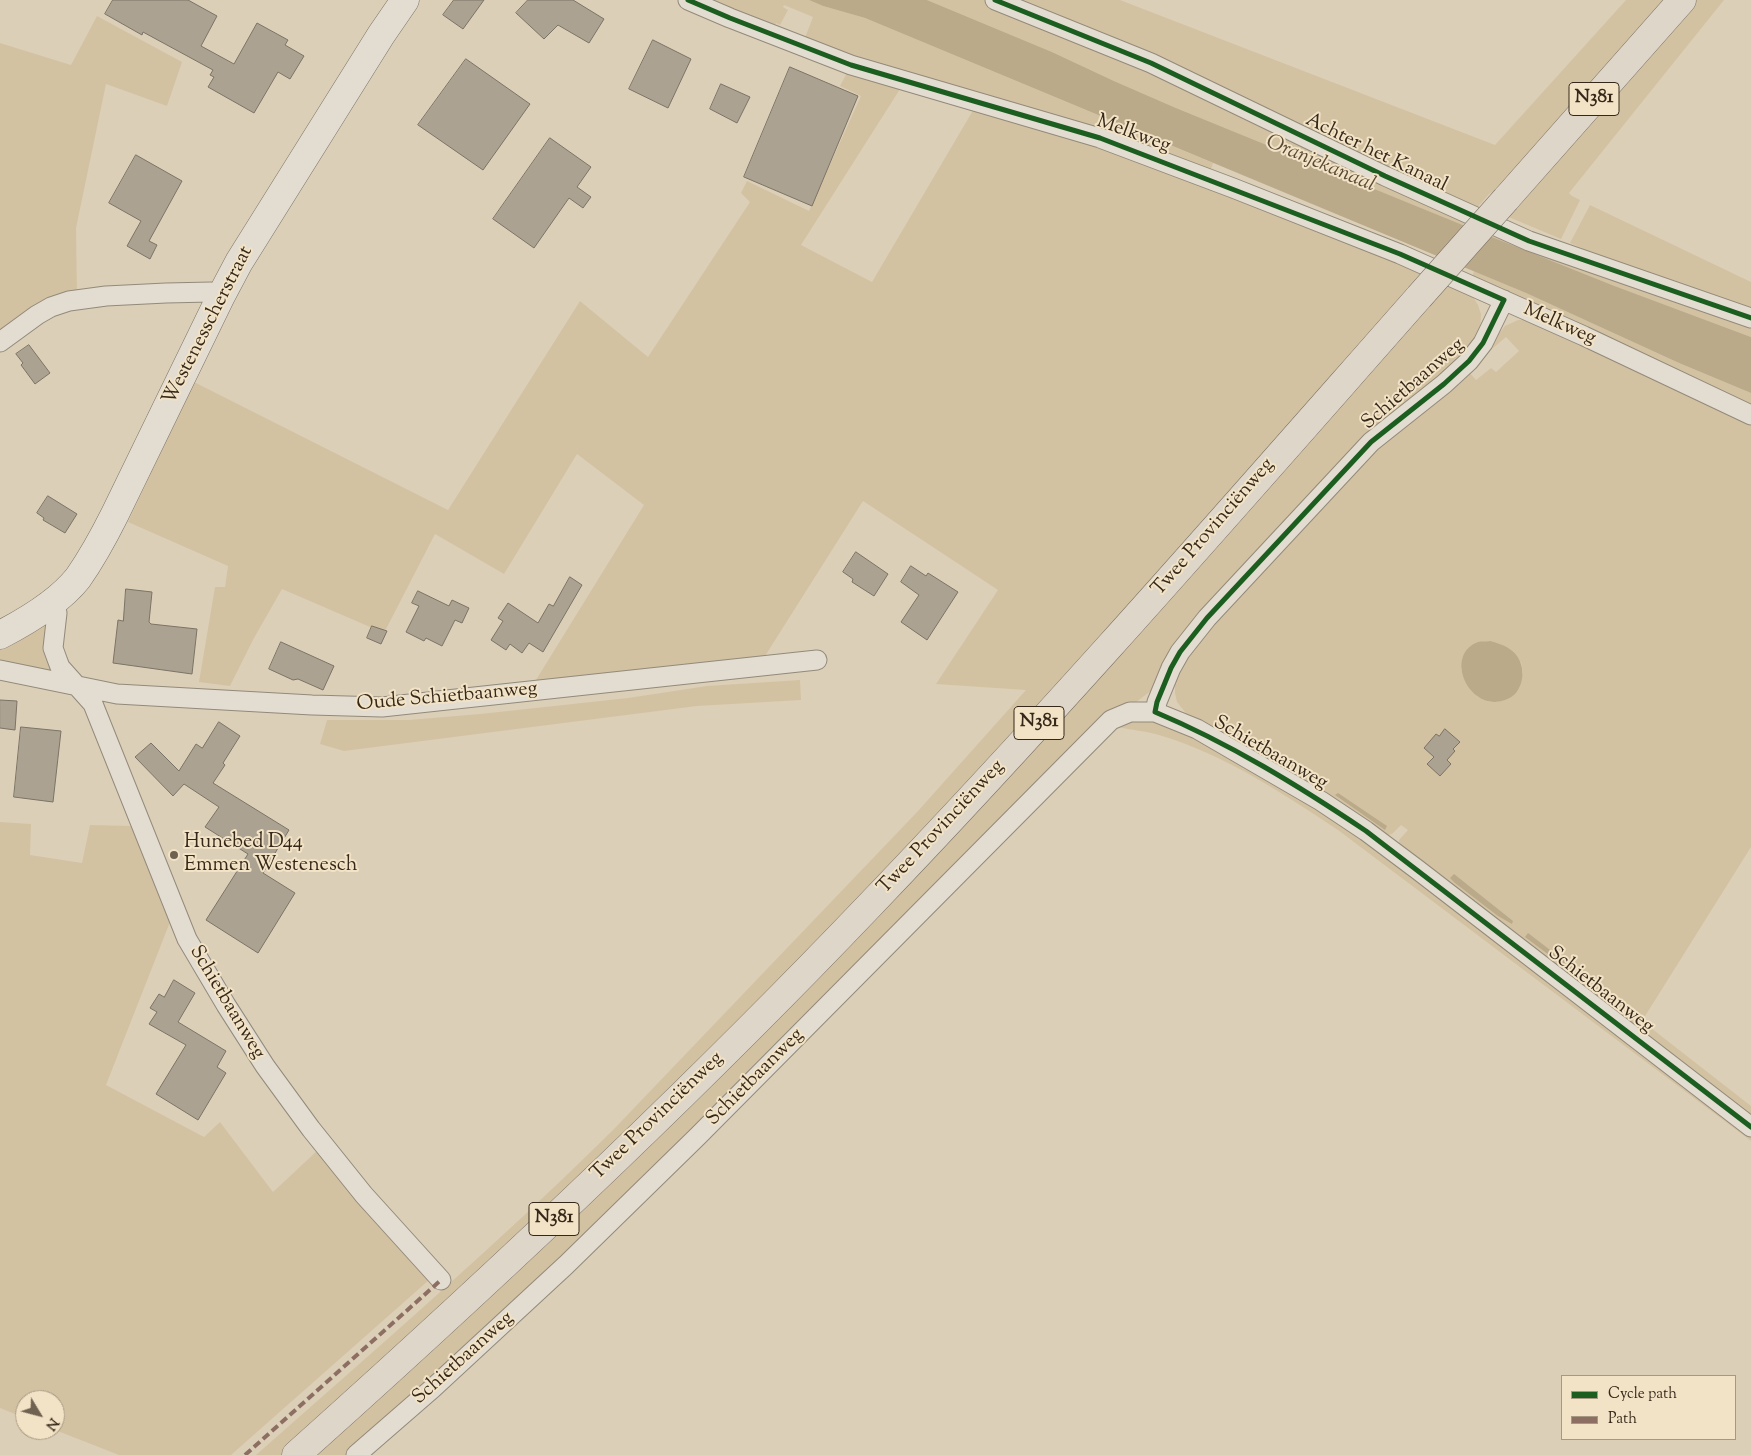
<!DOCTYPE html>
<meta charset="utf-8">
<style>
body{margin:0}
#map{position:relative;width:1751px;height:1455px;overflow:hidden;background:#dccfb7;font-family:"Sorts Mill Goudy",serif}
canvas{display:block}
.legend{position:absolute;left:1561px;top:1375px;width:175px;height:65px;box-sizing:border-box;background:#f2e3c6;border:1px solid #a69881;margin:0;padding:6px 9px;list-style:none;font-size:15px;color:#352819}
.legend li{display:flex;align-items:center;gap:10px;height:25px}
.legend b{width:25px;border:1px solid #a69881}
.north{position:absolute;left:15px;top:1390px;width:50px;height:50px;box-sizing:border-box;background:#f2e3c6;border:1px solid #a69881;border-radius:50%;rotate:127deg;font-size:14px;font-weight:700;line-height:20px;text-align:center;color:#352819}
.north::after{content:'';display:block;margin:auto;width:18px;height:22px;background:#6f6250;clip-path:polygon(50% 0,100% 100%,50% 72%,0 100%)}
</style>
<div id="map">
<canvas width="1751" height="1455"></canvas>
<ul class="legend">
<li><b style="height:6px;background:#1b5e20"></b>Cycle path</li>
<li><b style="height:6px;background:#8d6e63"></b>Path</li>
</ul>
<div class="north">N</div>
</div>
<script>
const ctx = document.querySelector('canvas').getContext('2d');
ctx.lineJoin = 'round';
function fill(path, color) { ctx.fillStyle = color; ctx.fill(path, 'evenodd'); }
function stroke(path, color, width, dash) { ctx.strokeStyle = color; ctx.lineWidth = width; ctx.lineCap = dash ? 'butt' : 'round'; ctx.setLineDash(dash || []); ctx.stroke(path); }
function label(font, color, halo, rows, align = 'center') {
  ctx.font = font + ' "Sorts Mill Goudy",serif'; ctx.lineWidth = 4; ctx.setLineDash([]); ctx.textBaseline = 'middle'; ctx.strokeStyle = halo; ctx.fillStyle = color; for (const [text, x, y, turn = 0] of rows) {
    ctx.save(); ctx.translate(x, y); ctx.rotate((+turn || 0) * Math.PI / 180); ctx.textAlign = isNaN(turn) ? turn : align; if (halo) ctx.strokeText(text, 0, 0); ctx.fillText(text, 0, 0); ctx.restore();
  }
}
const green = new Path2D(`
 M700,0H809L823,6L865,18L1213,163L1209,175L803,43L813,17L784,5L783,7L788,10L780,25L776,23L773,31Z
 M927,0H986L1064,33L1468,221L1462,225L1176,108L1114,81L1052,52Z
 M1009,0H1120L1495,145L1626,0H1670L1498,188L1489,194L1475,210Z
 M1694,0H1724L1569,193L1572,196L1580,200L1561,239L1504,215Z
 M97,16L182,62L167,106L106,84L76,228L77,294L0,334V43L71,65Z
 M849,69L902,86L801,245L872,282L975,107L1071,133L1423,270L1407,288L1408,296L939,819L699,1066L334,1409L282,1455H256C377,1348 499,1243 613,1130L918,811L1026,690L936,684L998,590L863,501L760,664L531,688L644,505L577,454L504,574L435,534L384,633L282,589L254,638L230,686L199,682L215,587H225L228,566L128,522L194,382L448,510L580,301L648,357L750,202L741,193L747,181L809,211L861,96L840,86Z
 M1590,205L1751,282V313L1671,286L1570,243Z
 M1496,232L1751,322V337L1612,285L1492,237Z
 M1474,271L1526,293L1679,363L1751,393V410L1472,278Z
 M1449,282L1470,292L1478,305L1481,314L1480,332L1471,350L1400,414L1152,690L1135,703L648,1178L349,1455H309L1234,527Z
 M1518,320H1526L1751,418V847L1642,1021L1751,1106V1122L1400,852L1399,840L1408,830L1401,825L1392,834L1379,837L1188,716L1177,702L1175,693V680L1196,641L1357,463L1468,371L1476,380L1491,368L1496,372L1519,351L1506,337L1486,354L1484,352L1505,326ZM1521,662L1523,673L1499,702C1477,703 1465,688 1461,668Z
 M48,616L56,673L0,665V643Z
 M800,680L801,700L697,706L344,751L320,744L327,720H409L480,714L628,698L707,686Z
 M1132,720L1152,721L1163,724L1202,738L1303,794L1751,1131V1141L1338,830C1282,793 1224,754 1159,735C1146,731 1131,730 1118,727Z
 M0,822L31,824L30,855L82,863L90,825L132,826L170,922L106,1085L204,1137L220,1122L273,1192L319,1149L429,1280L231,1455H119L55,1430V1400H25V1418L0,1408Z`);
const water = new Path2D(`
 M809,0H927L1052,52L1114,81L1176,108L1492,237L1612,285L1751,337V393L1679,363L1526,293L865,18L823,6Z
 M1490,641C1497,643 1505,645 1511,650C1525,660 1526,682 1515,694C1512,697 1508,699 1505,700C1469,713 1443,655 1478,642C1481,641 1486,642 1490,641Z
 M1338,793L1387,826L1385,830L1335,795Z
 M1454,874L1513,921L1512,924L1498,916L1455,883L1450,878Z
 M1528,933L1589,980L1588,984L1525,937Z`);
const building = new Path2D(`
 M113,0H188L217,16L201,46L234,64L257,23L288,40L285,45L304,56L290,79L278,72L254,113L208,87L214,77L210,75L213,70L143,32L142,35L105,14Z
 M454,0H484L463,29L443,15Z
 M528,0H573L604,19L589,43L558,25L544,39L516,13Z
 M653,40L691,59L668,108L629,89Z
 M466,59L530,104L483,170L418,125Z
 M790,67L858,96L812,206L744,177Z
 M721,84L750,97L737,123L710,109Z
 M550,138L591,167L577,187L591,197L583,208L569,198L534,248L493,219Z
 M136,155L182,181L149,241L157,245L150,259L127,246L141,221L109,203Z
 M29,345L50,373L35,384L21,365L23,363L16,354Z
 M48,496L77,514L65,533L43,520L44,518L37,513Z
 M856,552L888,574L874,596L852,582L853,579L843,572Z
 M911,566L926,576L928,573L958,592L927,640L901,622L919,595L901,582Z
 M570,577L582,585L543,652L529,643L522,653L510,644L506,650L491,640L503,621L498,618L508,603L538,623L549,604L553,606Z
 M126,589L152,592L149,622L151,624L197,629L192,674L113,663L118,620L123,621Z
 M418,591L449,606L452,600L469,608L462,623L455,620L442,646L426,638L424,641L406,632L419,606L412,603Z
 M372,626L387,631L381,644L367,638Z
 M281,642L334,666L323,690L298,679L293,680L269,669Z
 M0,700L17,701L15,730L0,728Z
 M219,722L240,736L223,763L225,765L213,783L289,830L263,873L295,893L258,953L206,920L248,854L205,827L219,807L184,784L173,796L135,757L151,743L179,771L196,744L202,748Z
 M21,727L61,731L53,802L14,797Z
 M1445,729L1460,742L1453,749L1455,751L1447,760L1451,764L1440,776L1427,764L1434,757L1424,748L1436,734L1439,736Z
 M174,980L195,993L178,1022L226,1051L217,1067L226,1073L198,1120L156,1094L186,1045L149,1024L157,1012L150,1008L159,994L164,997Z`);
const street = new Path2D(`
 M688,0L730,18L851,65L1100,138L1233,188L1400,254L1584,336L1751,415
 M995,0L1151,63L1385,176L1529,241L1751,318
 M0,342L37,315L51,307L69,301L106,296L166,293L211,292L221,296
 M54,601L57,613L53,648L57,659L60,667L93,704L187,939L226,1005L265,1066L311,1129L364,1195L441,1280
 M0,670L117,694L312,705L382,707L817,660
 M1155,712L1157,702L1171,668L1180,652L1207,618L1371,442L1444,384L1469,361L1483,343L1504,300
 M356,1455L433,1388L566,1265L698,1136L1111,720L1130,712H1155L1197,729L1321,801L1366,831L1418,870L1751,1127`);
const secondary = new Path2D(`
 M0,635C27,621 59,602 78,578C92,558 104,536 115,514L221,296L239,262L381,35L405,0`);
const primary = new Path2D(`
 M1506,199L1682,0
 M296,1455C494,1278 687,1097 870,905C1059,708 1238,502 1419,297`);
const primaryBridge = new Path2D(`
 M1419,297L1506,199`);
const quiet = new Path2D(`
 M245,1455L441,1280`);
const cycleway = new Path2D(`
 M688,0L730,18L851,65L1100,138L1400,254L1504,300L1483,343L1469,361L1444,384L1371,442L1207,618L1180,652L1171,668L1157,702L1155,712C1229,743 1299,786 1366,831L1751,1127
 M995,0L1151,63L1385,176L1529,241L1751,318`);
const markers = [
 [174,855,5,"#6f6250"]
];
const shields = [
 [1594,99,50],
 [1039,723,50],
 [554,1219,50]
];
const shieldNames = [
 ["N381",1594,99],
 ["N381",1039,723],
 ["N381",554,1219]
];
const streetNames = [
 ["Melkweg",1133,135,20],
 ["Achter het Kanaal",1376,154,26],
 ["Melkweg",1559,325,24],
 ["Westenesscherstraat",209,326,-63],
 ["Schietbaanweg",1414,385,-41],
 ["Twee Provinciënweg",1214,528,-49],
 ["Oude Schietbaanweg",447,698,-5],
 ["Schietbaanweg",1270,754,30],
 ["Twee Provinciënweg",942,828,-47],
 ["Schietbaanweg",1600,991,38],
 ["Schietbaanweg",226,1003,59],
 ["Schietbaanweg",756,1078,-45],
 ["Twee Provinciënweg",658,1117,-44],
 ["Schietbaanweg",464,1359,-42]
];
const poiNames = [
 ["Hunebed D44",184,844],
 ["Emmen Westenesch",184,867]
];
const waterNames = [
 ["Oranjekanaal",1320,165,23]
];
fill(green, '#d3c2a2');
fill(water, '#bbaa8a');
fill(building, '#aca292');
stroke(building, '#7b7365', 1);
stroke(street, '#928a7a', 21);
stroke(secondary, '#7b7365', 29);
stroke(primary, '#7b7365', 29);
stroke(street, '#e3dcd0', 19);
stroke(secondary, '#e3dcd0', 28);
stroke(primary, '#ded6c8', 28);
stroke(primaryBridge, '#7b7365', 29, []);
stroke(primaryBridge, '#ded6c8', 28);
stroke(quiet, '#8d6e63', 4, [8, 4]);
stroke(cycleway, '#1b5e20', 5);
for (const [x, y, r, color] of markers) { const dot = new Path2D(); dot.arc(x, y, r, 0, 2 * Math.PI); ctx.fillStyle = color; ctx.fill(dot); stroke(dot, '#f2e3c6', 2); }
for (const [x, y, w] of shields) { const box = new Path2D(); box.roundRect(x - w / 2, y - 16.5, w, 33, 4); ctx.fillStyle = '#f2e3c6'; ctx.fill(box); stroke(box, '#352819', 1); }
label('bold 19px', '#352819', null, shieldNames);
label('20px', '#352819', '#f2e3c6', streetNames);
label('20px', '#352819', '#f2e3c6', poiNames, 'left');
label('italic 21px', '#594a35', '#f2e3c6', waterNames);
</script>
